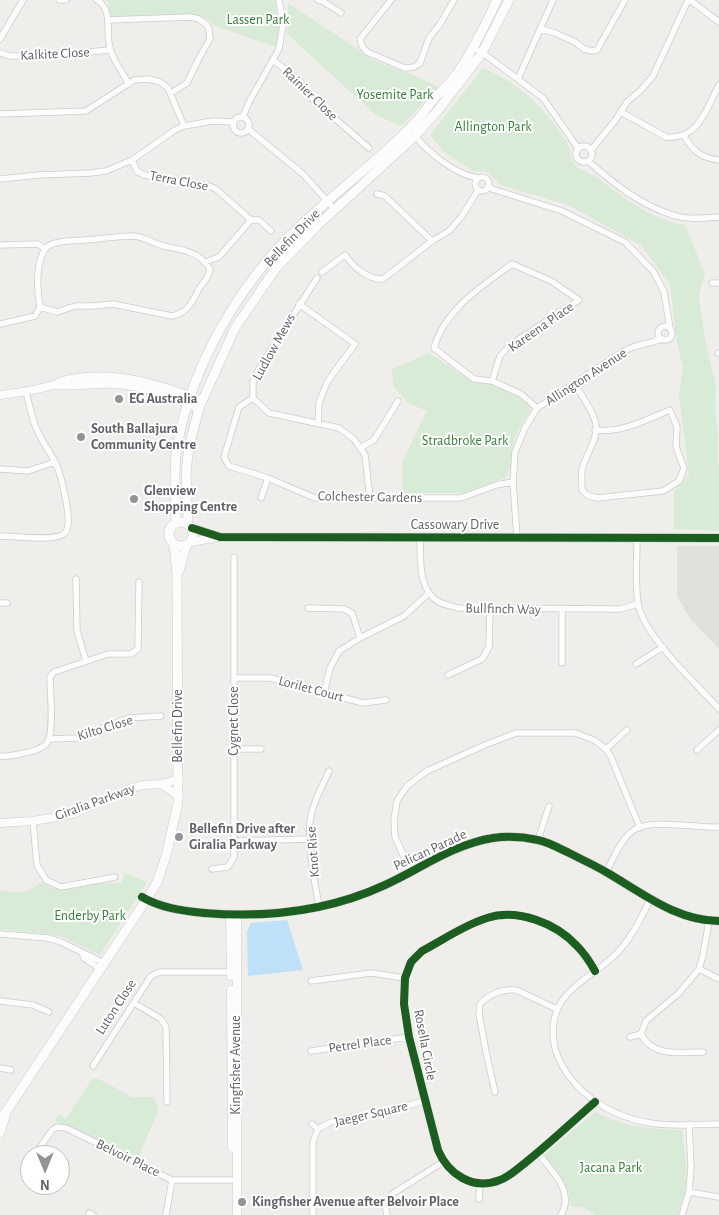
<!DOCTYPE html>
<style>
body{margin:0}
#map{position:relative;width:719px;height:1215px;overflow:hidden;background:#efeeea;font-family:"Alegreya Sans",sans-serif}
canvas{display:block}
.north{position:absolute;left:20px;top:1145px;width:50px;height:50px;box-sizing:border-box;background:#fff;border:1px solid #bfc1c3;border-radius:50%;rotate:180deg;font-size:14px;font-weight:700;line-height:20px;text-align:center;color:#5f6368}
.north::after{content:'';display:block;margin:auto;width:18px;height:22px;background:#919496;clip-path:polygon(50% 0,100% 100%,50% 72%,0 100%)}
</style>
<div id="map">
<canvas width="719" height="1215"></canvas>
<div class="north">N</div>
</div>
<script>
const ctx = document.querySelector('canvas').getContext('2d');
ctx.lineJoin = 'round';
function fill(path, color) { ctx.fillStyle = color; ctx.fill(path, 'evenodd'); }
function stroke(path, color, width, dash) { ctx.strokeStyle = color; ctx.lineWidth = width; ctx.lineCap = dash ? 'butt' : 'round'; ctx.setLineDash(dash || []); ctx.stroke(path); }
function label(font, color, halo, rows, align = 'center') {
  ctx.font = font + ' "Alegreya Sans",sans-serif'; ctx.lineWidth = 4; ctx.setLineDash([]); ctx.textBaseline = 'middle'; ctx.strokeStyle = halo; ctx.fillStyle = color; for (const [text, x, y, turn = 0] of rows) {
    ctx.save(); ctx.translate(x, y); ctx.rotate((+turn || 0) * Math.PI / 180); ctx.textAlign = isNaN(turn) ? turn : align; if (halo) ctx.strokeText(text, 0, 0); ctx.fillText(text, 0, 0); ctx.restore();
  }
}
const education = new Path2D(`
 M677,546H719V649L691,620L677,596Z`);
const green = new Path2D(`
 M105,0H275L279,30L276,47L215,26L207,19L193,14L111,17L108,2Z
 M288,3L377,62L411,74L438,87L401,126L376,115L286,33L289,22Z
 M483,68C520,84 545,108 567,142C571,149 568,156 574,163C579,170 589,172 596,177C624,197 650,220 685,225L705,274L699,294L700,304L705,339L716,387L715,411L718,435L717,459L719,467V531L674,529V490L689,475L679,395L683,368L677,343L670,285L641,245L568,205L503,186L487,172L473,171L444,152L430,135Z
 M429,353L470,380L490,384L518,397L531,407C527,419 518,428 515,439C510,452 513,467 505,478L464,493H403L402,462L427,411L408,403L393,386L392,369Z
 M125,873L147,882L100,955L60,936L0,929V890C19,893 27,895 42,881L52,888H77L90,884L121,883Z
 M92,1079H99L132,1097H153L159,1109L137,1160L55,1121L59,1114L66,1119Z
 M595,1112C626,1127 648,1129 682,1130L686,1162L687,1188L677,1215H595L585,1208L570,1206L569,1194L559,1176L543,1156Z`);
const water = new Path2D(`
 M287,920L303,970L248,976L247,931L251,923Z`);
const minor = new Path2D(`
 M59,0H66
 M97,0C114,11 105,32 110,48C113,61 123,73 129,84
 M318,0L324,2L341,13
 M391,0L360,39L362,46L367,52L405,68L414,67L420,63L429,38L440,24L454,0
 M690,0L719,22
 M108,20L190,17L199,19L207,25L209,29L210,39L198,60L187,83L171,93
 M541,29L555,33L575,42L584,49L592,51L597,50L625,0
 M0,39L23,0
 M473,47L487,56L543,98L578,148
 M0,53L10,56H43L110,50
 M273,60L300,81L309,96L369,148
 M518,79L553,0
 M621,112L666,137C699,140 706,109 719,85
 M0,114L86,111L134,80L148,79L160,82L168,88L184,126
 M233 125a8 8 0 1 1 16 0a8 8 0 1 1-16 0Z
 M243,117L249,102L279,49L283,25L279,0
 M248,129L303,174L335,210
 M414,135C429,153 453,173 477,178
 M684,136C693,151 701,158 719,160
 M576 154a8 8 0 1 1 16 0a8 8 0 1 1-16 0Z
 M591,150L614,122L627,102L641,90L653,76L688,0
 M132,160L137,171L144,175L209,186L216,189L251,220L219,257L205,262
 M588,161C613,183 640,205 673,215C687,220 704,218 719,217
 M475 184a7 7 0 1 1 14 0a7 7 0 1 1-14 0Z
 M0,179L39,175L90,173L106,171L132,160L175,130L184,126L213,121L233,122
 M488,186L492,189L562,211L625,242L653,271L658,280L664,292L670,329
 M377,194L385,196L432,241
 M251,220H259L271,231
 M0,245L38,244L45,249
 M322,272L345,255C353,267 369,280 383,279L432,241L449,231L462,216L478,190
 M317,278L260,367L253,381V398L269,413L339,428L354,439L365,455L370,498
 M712,283H719
 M299,304L355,344L327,382L319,403L318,423
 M0,324L35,316L40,307L57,312L75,306H92L113,304L172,316C190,312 192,301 200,287C205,281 208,278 210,269C199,251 183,250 164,246C154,244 145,237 134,236C118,236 101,239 84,240C74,241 55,240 47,247C35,259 37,292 40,307
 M658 333a7 7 0 1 1 14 0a7 7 0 1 1-14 0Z
 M718,353H719
 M492,381L500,356L510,345L579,300L551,281L512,264C482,286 444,310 434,348L474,379L492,381L521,394L537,408
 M574,383C580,393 595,414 596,425C598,440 585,455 582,470C581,476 582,483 582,490L587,495L597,498L663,491L679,481L684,468L676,447L677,427L670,410C646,420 622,433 595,430
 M253,398L239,407L224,457L229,466L268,478L315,498H461L496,485L513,482
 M360,448L374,440L398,401
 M0,469L28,471L55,462
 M261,498L268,478
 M0,536C14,536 56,542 65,533C74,524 61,474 55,462C49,450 40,439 35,425C31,414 29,403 26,392
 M420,537C421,559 417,589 439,602C445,605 452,606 458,608L620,609L638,604
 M517,537L513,482L515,452L525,428L537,408L624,351L633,347L663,339
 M637,538C637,558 635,585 638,603C643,636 697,684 719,709
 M76,579L77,631L86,661
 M0,603H7
 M308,608L344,609L352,613L360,638
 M562,609V663
 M636,664L663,647
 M448,675L482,659L489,647L490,609
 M234,678H271L363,703L386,700
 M324,693L330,668L339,651L360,638L404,616L429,593
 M49,739L78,738L128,718L161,716
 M234,749H261
 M606,749L627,730
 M697,750L719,730
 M0,756C8,757 16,755 24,753C31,752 40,750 46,744C55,735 50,692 50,677L54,672L108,654H131L138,649L139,582
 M33,821L37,865L46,880L61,887L115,877
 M538,840L549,806
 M234,841L310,839
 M212,869L228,867L234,857V557
 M411,872L395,837L394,820L397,801L407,786L427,771L485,745L516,733H575L594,740L606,749L611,757L640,828
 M606,872C613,860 618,845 628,835C644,815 695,829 719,827
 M650,900C640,920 630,941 613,957C596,973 574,983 561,1002C551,1018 551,1040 558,1057C574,1094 612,1117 650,1123C673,1127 697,1124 719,1124
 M319,906C314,879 308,850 310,822C312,804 322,787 329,771
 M0,934L48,938L61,942L104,963
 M82,953L84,958L100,969
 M699,969L719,979
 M311,981L371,973L405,978
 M0,1001L33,1005L49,1012
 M134,1003L161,1019L166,1027L167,1102
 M630,1037L641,1034
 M311,1051L409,1037
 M703,1052C681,1052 653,1058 641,1034L646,1021L679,993L699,969L703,955L709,921
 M93,1066L151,976L160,972H234
 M0,1068L11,1070
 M495,1092L486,1052L479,1014L480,1004C488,995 503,988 516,990L557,1009
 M595,1102C572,1122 549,1144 525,1163C517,1169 509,1177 500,1180C473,1191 448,1174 438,1150L409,1037L404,1004L405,978L411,962L422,951C443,940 464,925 487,918C517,908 556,923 577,946C584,953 590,962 595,971
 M312,1124L318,1129
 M538,1153C552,1172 575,1191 561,1215
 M35,1155L52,1130L57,1127L66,1128L172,1180H237
 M26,1168L30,1163
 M689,1192L719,1197
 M479,1199L480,1183
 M89,1213L93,1215
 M166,1215L172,1180
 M313,1215V1142L318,1129L331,1122L392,1110L424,1101
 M387,1215L385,1205L392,1194L443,1162
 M682,1215L689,1192L691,1167L689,1124`);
const tertiary = new Path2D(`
 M55,385C75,387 94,383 113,384C143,385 172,397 199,408
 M0,395C18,393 36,390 53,385C59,383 64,380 71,379C116,371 161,384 202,401
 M192,528L220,537L719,538
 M191,542L218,537
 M161,784L179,796
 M0,823L33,821L62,816L75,813L132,788L143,785L161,784L179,779
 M142,897C161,908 183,911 204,913C265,918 329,911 385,885C420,869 454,844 493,838C507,836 524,837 538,840C548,842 559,848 569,853C581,859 594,865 606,872C641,892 676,921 719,921
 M230,915L231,976
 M237,915V1215
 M231,990L232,1148`);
const secondary = new Path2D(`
 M169 534a12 12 0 1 1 24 0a12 12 0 1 1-24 0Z
 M176,523C176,498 173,471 177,447C191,367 239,284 298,228C333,194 373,165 408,130C417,122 425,111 432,101C439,93 448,85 455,76C472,53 485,26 497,0
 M188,523L186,472L189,447L199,408L235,328L276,268L318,225L415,136L439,109L482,53L509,0
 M179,571L186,546
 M0,1121L150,894L157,882L166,856L178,803L177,576L174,544
 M0,1133L5,1116`);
const cycleway = new Path2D(`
 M192,528L220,537L719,538
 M142,897C161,908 183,911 204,913C265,918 329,911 385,885C420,869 454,844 493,838C507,836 524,837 538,840C548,842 559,848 569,853C581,859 594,865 606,872C641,892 676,921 719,921
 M595,1102C572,1122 549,1144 525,1163C517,1169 509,1177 500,1180C473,1191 448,1174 438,1150L409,1037L404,1004L405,978L411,962L422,951C443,940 464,925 487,918C517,908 556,923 577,946C584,953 590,962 595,971`);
const markers = [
 [119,399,5,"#919496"],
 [81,437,5,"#919496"],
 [134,499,5,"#919496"],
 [179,837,5,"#919496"],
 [242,1202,5,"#919496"]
];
const parkNames = [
 ["Lassen Park",258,20],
 ["Yosemite Park",395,95],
 ["Allington Park",493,127],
 ["Stradbroke Park",465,441],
 ["Enderby Park",90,916],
 ["Jacana Park",611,1168]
];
const streetNames = [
 ["Kalkite Close",55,54,-3],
 ["Rainier Close",310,94,44],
 ["Terra Close",179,181,11],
 ["Bellefin Drive",292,238,-46],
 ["Kareena Place",541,327,-35],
 ["Ludlow Mews",274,347,-61],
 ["Allington Avenue",586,377,-33],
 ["Colchester Gardens",370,497,1],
 ["Cassowary Drive",455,525],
 ["Bullfinch Way",503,609,1],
 ["Lorilet Court",311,689,15],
 ["Cygnet Close",234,721,-90],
 ["Bellefin Drive",178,726,-90],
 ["Kilto Close",105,728,-17],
 ["Giralia Parkway",95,802,-20],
 ["Pelican Parade",430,850,-25],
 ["Knot Rise",313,852,-94],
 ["Luton Close",116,1007,-57],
 ["Petrel Place",360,1044,-8],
 ["Rosella Circle",425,1045,79],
 ["Kingfisher Avenue",236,1065,-90],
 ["Jaeger Square",371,1114,-13],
 ["Belvoir Place",128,1158,26]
];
const poiNames = [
 ["EG Australia",129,399],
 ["South Ballajura",91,429],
 ["Community Centre",91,445],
 ["Glenview",144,491],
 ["Shopping Centre",144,507],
 ["Bellefin Drive after",189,829],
 ["Giralia Parkway",189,845],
 ["Kingfisher Avenue after Belvoir Place",252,1202]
];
fill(education, '#e2e0da');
fill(green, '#d8ebd6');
fill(water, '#bfe0f9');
stroke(minor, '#cbcccc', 7);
stroke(tertiary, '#cbcccc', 9);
stroke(secondary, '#cacacb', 10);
stroke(minor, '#fdfcfc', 5.5);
stroke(tertiary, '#fdfcfc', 8);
stroke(secondary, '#fdfcfc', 9);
stroke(cycleway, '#1b5e20', 8);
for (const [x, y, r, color] of markers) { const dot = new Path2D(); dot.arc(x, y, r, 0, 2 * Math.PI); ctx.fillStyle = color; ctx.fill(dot); stroke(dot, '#fff', 2); }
label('14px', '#348238', '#fff', parkNames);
label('14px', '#5f6368', '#fff', streetNames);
label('bold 14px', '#5f6368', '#fff', poiNames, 'left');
</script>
